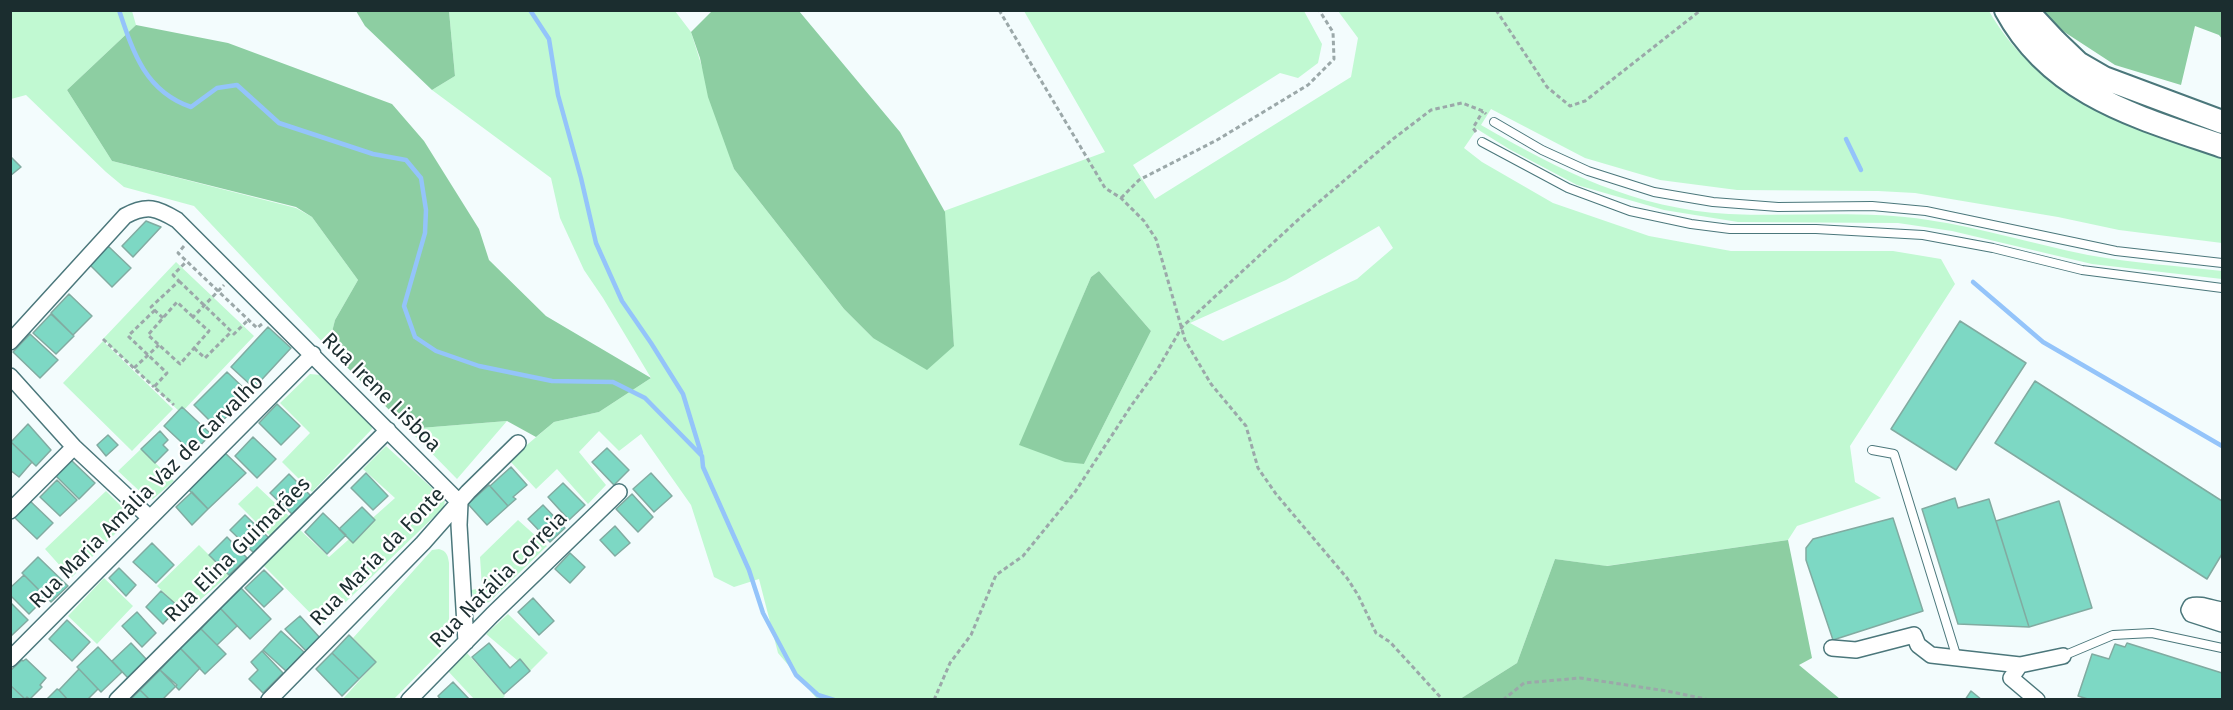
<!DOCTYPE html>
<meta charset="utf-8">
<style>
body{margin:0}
#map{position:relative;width:2233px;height:710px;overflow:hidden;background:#f3fcfd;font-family:"Fira Sans",sans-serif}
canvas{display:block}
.frame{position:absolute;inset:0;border:12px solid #1b2d2f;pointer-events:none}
</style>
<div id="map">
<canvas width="2233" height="710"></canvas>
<div class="frame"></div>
</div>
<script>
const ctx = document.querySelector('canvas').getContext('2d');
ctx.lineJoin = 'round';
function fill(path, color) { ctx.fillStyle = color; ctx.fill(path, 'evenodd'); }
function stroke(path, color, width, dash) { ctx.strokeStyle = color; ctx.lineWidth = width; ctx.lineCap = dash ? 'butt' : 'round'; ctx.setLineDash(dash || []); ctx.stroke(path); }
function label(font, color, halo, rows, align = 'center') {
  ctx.font = font + ' "Fira Sans",sans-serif'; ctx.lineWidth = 4.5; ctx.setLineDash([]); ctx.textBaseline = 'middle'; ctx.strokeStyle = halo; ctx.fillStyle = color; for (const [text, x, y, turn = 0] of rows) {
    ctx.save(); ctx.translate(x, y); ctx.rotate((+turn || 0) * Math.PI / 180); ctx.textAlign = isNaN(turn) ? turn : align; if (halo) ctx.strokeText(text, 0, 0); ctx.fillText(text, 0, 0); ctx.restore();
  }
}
const green = new Path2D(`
 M11,11H132L136,25L67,90L112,161L296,208L312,217L358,280L335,320L328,348L194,206L124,187L106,172L26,95L11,99Z
 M449,11H675L691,32L734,169L844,309L873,338L954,346L944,211L1105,152L1024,11H1304L1322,44L1318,63L1298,78L1280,73L1133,165L1155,199L1351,77L1358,38L1338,11H1989C2040,101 2133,122 2222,157V243L2119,230L2058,217L1915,193L1878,191L1737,190L1660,180L1585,158L1491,109L1481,125C1560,171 1636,209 1729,214C1796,217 1862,210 1928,220C1982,228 2034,244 2088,255C2132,263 2178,266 2222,271V279L2092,264L1952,231L1898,223L1738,222L1664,210L1577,185L1509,149L1477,129L1464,148L1482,162L1553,203L1649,236L1731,251H1893L1941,259L1955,284L1850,446L1855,482L1881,498L1797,526L1788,540L1606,566L1555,559L1517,663L1460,699H817L778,653L759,579L734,587L714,577L691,505L641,434L619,451L599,431L579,452L606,485L588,504L557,469L536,489L509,460L554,422L599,412L651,378L603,298L584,270L560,218L551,178L432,90L455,76ZM1379,226L1393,248L1357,279L1223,341L1190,323L1286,280ZM1099,271L1151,331L1084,464L1020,445L1091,277Z
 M176,262L254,336L181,413L103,339Z
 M103,341L173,409L132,451L63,383Z
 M310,374L321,375L370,420L372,429L312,492L282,462L310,433L280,403Z
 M507,421L457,479L408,429Z
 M386,446L445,500L444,507L322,625L262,564L299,529L329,557L395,498L363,469Z
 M141,449L174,481L153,499L149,500L118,471Z
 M257,486L289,516L270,536L238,504Z
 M106,491L124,509L127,522L71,578L45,549Z
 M518,520L547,546L489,602L486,603L475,598L471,590L482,588L480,557Z
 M199,545L229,575L185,613L157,586Z
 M439,549C447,551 448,556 449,563V624L442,650L394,699L342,700L376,662L353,638L432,550Z
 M104,578L133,606L97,644L68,616Z
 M508,614L548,653L530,671L486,634Z
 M467,653L505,696L502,699H474L447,670Z`);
const forest = new Path2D(`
 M713,10L799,11L900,132L945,212L954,346L927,370L873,338L844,309L734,169L708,97L700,58L691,32Z
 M356,11H449L455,76L432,90L365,26Z
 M2041,11H2222V39L2219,35L2195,26L2181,85L2115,65L2049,22Z
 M136,25L228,43L392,104L424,141L479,229L489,260L546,316L651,378L599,412L554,422L536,437L507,421L408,429L328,348L335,320L358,280L312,217L296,207L112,161L67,90Z
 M1099,271L1151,331L1084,464L1065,462L1019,445L1091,277Z
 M1788,540L1812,658L1799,665L1840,699H1460L1517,663L1555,559L1607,566Z`);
const stream = new Path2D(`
 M119,10C133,52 145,91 191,107L217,88L237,85L279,123L373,154L406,160L421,178L426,210L425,233L404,306L415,337L436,351L479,366L552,381L613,382L645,398L702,456L703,467L749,570L763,613L796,675L818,695L834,700
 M530,10L549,39L558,95L581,178L596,243L622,301L651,343L683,394L701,453
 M1846,139L1861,170
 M1973,282L2043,342L2222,446`);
const building = new Path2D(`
 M10,156L21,167L10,176Z
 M146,221L161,227L133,257L122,246Z
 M108,246L131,268L112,287L90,265Z
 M69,294L92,316L73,335L51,313Z
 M51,314L74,336L56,354L33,333Z
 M1960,321L2026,363L1956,470L1891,429Z
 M268,327L291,348L254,388L231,367Z
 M30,334L58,360L40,378L13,352Z
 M227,372L250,394L216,427L194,405Z
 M2035,381L2222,501V554L2207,579L1995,443Z
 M277,404L300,426L281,445L259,423Z
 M182,407L211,434L193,453L164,426Z
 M28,424L51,450L36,466L11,442Z
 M160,431L168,440L163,445L168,450L155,463L141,449Z
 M108,435L118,445L106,456L97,445Z
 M253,437L276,459L257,478L235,456Z
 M11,442L32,462L19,477L10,470Z
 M607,448L629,470L614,485L592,462Z
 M223,451L246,473L208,509L187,488Z
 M71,460L95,483L79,499L56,476Z
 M511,467L527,485L513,497L516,499L508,506L490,486Z
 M366,473L388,496L373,510L351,488Z
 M651,473L672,496L654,512L633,489Z
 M289,474L311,496L293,515L270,493Z
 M57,480L77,500L60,516L40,497Z
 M563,483L585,505L569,520L548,497Z
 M489,485L508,506L487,525L468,504Z
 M192,492L208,509L192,525L176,507Z
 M632,494L653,517L638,532L616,509Z
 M1955,498L1958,508L1989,499L2029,627L1958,624L1922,509Z
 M29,500L53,523L37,539L13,516Z
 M2059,501L2092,608L2029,627L1996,521Z
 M543,505L565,528L550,542L528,519Z
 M362,507L375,520L353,543L339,529Z
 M323,513L346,535L327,554L305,532Z
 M245,515L269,538L254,553L230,530Z
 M1893,518L1923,611L1833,640L1806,560V548L1813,539Z
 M615,526L630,543L615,556L600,540Z
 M227,537L247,558L229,575L209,555Z
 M152,543L174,565L156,583L133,562Z
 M570,553L585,567L570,583L555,569Z
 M38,557L68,586L51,602L22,573Z
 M119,568L136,585L126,596L109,578Z
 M264,570L283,589L264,607L245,588Z
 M24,575L46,597L29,614L10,595V588Z
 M241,588L271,619L250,639L220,608Z
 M161,591L179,607L163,624L146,607Z
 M533,598L554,621L539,635L518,612Z
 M10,602L28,620L10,637Z
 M220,608L237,626L217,645L201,629Z
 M137,612L156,633L142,647L122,626Z
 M300,616L321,639L307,652L285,629Z
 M67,620L90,642L72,661L49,639Z
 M201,629L226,654L205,674L180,648Z
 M281,631L304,652L286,671L263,650Z
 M349,635L376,662L359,679L332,653Z
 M131,643L148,661L128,678L112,661Z
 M489,643L510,668L520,659L530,671L504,694L472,657Z
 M2127,643L2222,673V700H2091L2078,696L2092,654L2109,659L2115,644L2125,647Z
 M98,647L122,672L101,692L77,667Z
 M180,648L200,668L179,690L160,670Z
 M262,651L283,673L263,693L249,679L258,670L251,662Z
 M332,653L359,679L342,696L316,669Z
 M26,659L46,678L40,685L42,687L30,699L27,697L25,699L10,685V671L22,660L23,661Z
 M79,669L98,689L87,700H68L59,690Z
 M160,670L177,685L162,700H150L140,690Z
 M453,682L470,700H441L438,696Z
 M10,685L25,699V700H10Z
 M57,689L59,690L68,700H46Z
 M140,690L150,700H130Z
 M1971,691L1982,700H1965Z`);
const path = new Path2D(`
 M999,10L1105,188L1121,198L1144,221L1156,239L1185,340L1211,384L1246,426L1258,468L1276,494L1347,578L1358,595L1376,633L1390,642L1443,700
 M1496,10L1547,87L1570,106L1585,101L1701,10
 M1476,132L1473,128L1483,111
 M1121,198L1139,180L1217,140L1308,85L1334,59L1333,32L1319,10
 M184,246L178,253L257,328L262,324
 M179,281L234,334L248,320
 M155,310L128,336L167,373L154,387L174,405
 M193,317L177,302L148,335L180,364L209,331L193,317L224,285
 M163,318L151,307L179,281L173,275L186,262
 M103,339L154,387
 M194,348L205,358L231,332
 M134,368L159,345
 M934,700L950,663L971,635L996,575L1023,556L1075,492L1131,406L1157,370L1182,327L1300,218L1393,139L1431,110L1462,103L1483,111L1486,114
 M1503,700L1524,683L1580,678L1667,691L1710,700`);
const service = new Path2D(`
 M1494,122L1542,150L1588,171L1654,192L1713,202L1778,207L1872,206L1926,211L2116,251L2222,263
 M1482,142L1568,188L1630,211L1691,224L1730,229H1816L1923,235L1993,248L2082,270L2222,288
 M1872,450L1894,454L1957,658
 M2063,656L2113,635L2152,633L2222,648`);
const minor = new Path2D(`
 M10,342L125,216C147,204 157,208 177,220L460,503L459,525L466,642
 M10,376L74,447L150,518
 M10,511L74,447
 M2222,610C2213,609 2200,603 2191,606L2189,610L2191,614L2222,624
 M1832,648L1856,650L1914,635L1918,645L1931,655L2020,665L2063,656
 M10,659L313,354
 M2020,665L2011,678L2037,700
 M117,700L388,430
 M269,700L423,543L468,492L518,443
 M409,700L492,615L619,492`);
const secondary = new Path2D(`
 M2006,10C2052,95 2138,117 2222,146
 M2026,10L2055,41L2078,63L2104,78L2222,122`);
const streetNames = [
 ["Rua Irene Lisboa",381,393,45],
 ["Rua Maria Amália Vaz de Carvalho",147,492,-45],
 ["Rua Elina Guimarães",238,550,-45],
 ["Rua Maria da Fonte",378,557,-46],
 ["Rua Natália Correia",499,580,-45]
];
fill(green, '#c1f9d2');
fill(forest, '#8dcea2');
stroke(stream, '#94c4fa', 4.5);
fill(building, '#7dd8c4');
stroke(building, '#81aba1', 1.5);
stroke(service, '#4b777b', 10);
stroke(minor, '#4b777b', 18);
stroke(secondary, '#4b777b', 26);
stroke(path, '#9ba8a9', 3, [4.5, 3]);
stroke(service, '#fff', 8);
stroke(minor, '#fff', 15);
stroke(secondary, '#fff', 22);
label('21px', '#1b2d2f', '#fff', streetNames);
</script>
